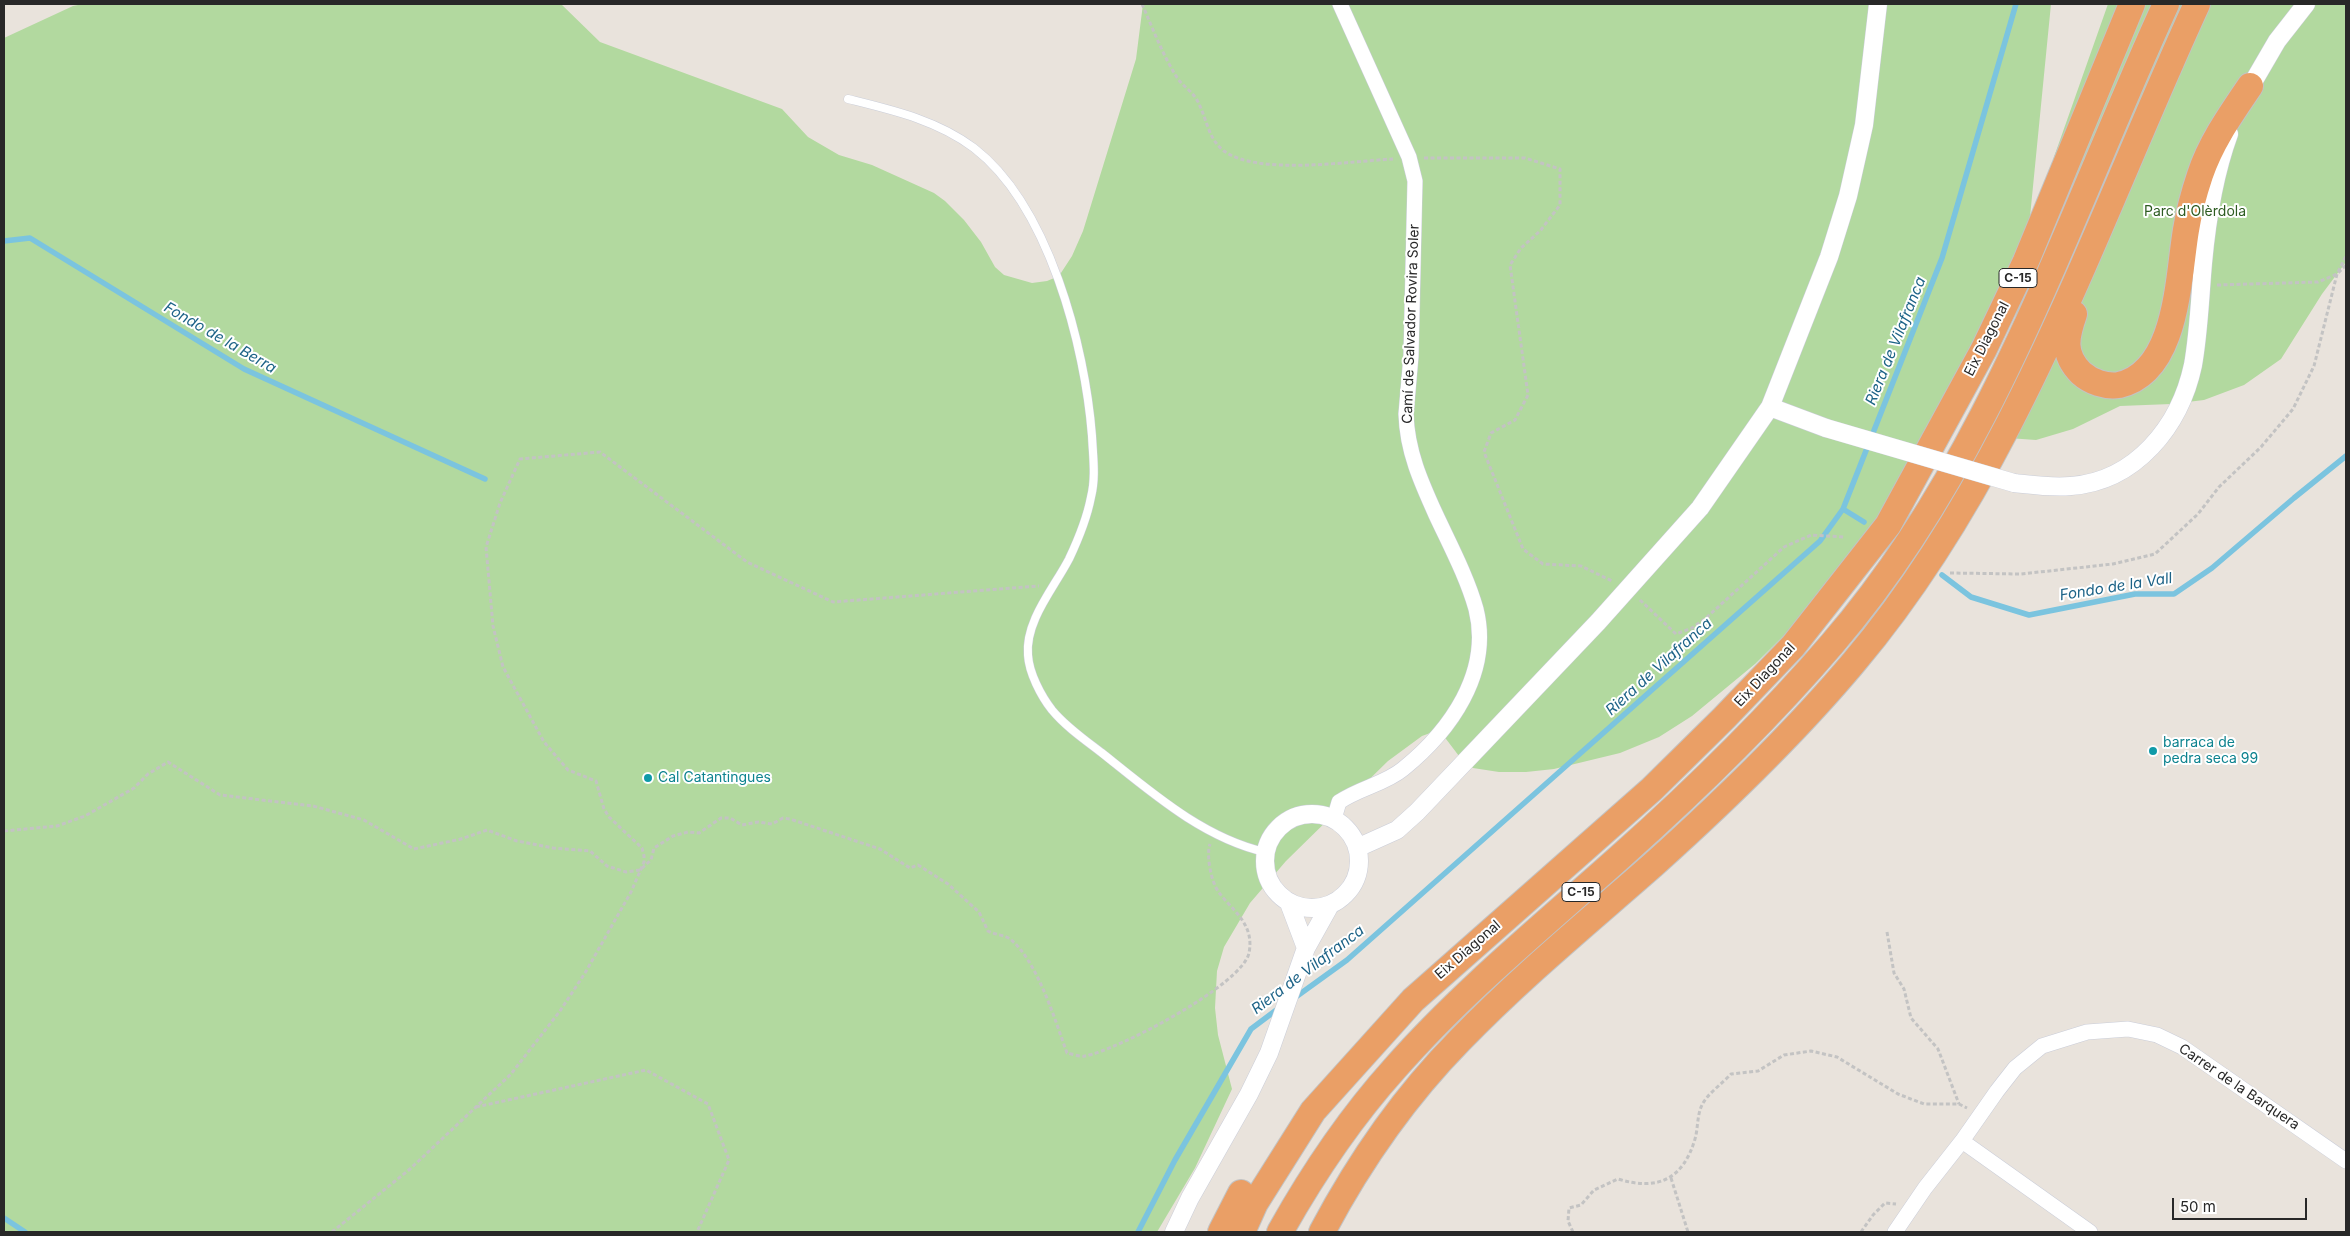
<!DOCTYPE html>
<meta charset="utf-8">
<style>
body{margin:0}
#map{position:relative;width:2350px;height:1236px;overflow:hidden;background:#e9e3dc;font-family:Inter,sans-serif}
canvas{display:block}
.frame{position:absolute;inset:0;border:5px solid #282828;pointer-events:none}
.scale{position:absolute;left:2172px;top:1198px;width:135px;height:22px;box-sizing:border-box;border:2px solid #282828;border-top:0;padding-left:6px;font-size:15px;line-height:18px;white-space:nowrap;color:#282828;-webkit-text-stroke:4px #fff;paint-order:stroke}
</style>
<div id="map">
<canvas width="2350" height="1236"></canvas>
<div class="frame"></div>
<div class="scale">50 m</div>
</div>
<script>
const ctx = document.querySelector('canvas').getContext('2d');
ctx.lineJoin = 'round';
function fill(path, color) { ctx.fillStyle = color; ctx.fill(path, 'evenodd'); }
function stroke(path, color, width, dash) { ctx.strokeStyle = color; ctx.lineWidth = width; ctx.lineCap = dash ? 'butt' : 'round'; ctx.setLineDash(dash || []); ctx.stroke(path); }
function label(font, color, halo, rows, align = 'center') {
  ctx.font = font + ' Inter,sans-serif'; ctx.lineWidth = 4; ctx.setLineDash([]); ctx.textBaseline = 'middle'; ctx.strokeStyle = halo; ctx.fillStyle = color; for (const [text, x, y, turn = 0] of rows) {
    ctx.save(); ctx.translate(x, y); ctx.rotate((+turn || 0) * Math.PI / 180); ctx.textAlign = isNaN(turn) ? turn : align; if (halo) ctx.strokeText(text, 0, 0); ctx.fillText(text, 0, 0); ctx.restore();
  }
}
const green = new Path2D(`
 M83,4H561L600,42L782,109L808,137L839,155L872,165L934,193L945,201L964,220L981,242L995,267L1004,275L1032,283L1047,281L1059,276L1072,256L1083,231L1136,59L1143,4H2051L2028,237L1976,390L1813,607L1755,664L1692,716L1659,737L1620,753L1554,769L1526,772H1499L1473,768L1462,760L1443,735L1433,732L1422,736L1388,761L1286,861L1250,903L1224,947L1217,971L1215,1008L1218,1035L1232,1089L1195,1168L1157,1232H4V38L73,6Z
 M2108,4H2346V262L2322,294L2281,359L2244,385L2204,400L2171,404L2120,406L2073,429L2036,440L2008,438L1997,424V395L2054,157Z`);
const stream = new Path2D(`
 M4,241L30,238L244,369L485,479
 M1843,509L1864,522
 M1942,575L1971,597L2029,615L2135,594H2174L2212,568L2294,498L2346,456
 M1293,999L1347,960L1820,541L1843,509L1942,258L2016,4
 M4,1218L25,1232
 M1138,1232L1175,1160L1251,1029L1279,1008`);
const path = new Path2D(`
 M1142,4C1153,29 1163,56 1178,79C1184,87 1194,93 1198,102C1207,119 1208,139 1224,151C1258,176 1351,161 1393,159
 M1424,158H1525L1560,169V205L1540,231L1521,248L1510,265L1528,395L1515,420L1491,433L1484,452L1523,549L1543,564L1581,566L1612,581
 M2217,285L2318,282L2337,274L2346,265
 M1950,573L2021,574L2113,564L2155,554L2198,514L2219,487L2261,447L2293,409L2314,366L2337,274L2346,256
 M1640,600L1676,634L1692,628L1706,618L1784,547L1811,535L1844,537
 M4,831L57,826L85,816L134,788L148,774L168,762L220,795L313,806L364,820L414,849L461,839L487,830L517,841L553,848L590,851L607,866L626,872L640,870L651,860L654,848L673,836L688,832L699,833L721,818H730L742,825L758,822L772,824L783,818L790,819L880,849L910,868L918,865L948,884L979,912L988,931C995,935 1005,935 1010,939C1037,960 1055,1020 1067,1053C1072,1054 1080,1057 1085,1056C1118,1050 1242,985 1249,953C1255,923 1231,910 1218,891C1211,881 1206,855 1210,844
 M1887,932L1894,973L1904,989L1911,1018L1938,1049L1959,1104
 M476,1107L646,1070L708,1104L729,1160L697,1232
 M1671,1178L1688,1232
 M332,1232L410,1169L511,1074L560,1011L585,973L631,892L644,862V856L642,848L609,817L604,809L596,781L568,770L544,742L503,667L493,626L486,547L500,503L520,459L600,452L747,562L833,602L1039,586
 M1573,1232L1568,1221L1569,1208L1581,1205L1594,1190L1618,1179C1657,1191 1683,1180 1695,1139C1698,1129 1697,1115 1702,1105C1707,1094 1723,1083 1731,1074L1758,1071L1784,1055L1811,1051L1837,1057L1898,1094L1924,1104H1959L1967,1108
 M1861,1232L1873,1215L1885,1203L1896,1204`);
const service = new Path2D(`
 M848,99C892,110 937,120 974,148C1049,206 1085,346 1092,436C1093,457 1096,477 1091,497C1087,518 1078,540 1069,559C1054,588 1025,621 1028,655C1029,673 1041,696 1052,710C1066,727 1085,740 1102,753C1151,792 1203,838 1265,852`);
const minor = new Path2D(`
 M1334,819L1339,802C1359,788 1385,784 1403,769C1450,731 1492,673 1476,609C1467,577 1450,545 1436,515C1421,482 1407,451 1406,414L1411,356L1415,181L1409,157L1340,4
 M1962,1141L2090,1232
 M1895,1232L1925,1188L1962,1141L1997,1091L2015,1068L2042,1046L2087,1032L2128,1029L2157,1035L2182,1047L2346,1161`);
const tertiary = new Path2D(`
 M2245,96L2277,41L2306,4
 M1770,407L1826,428
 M2014,483C2033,485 2052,488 2071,486C2136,481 2180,426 2193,365C2199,331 2200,297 2203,263C2207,219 2214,175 2229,134
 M1265 861a47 47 0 1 1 94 0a47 47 0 1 1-94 0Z
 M1357,848L1397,830L1417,812L1598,622L1700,508L1770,407L1829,257L1848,196L1864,125L1878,4
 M1289,903L1306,948
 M1174,1232L1190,1198L1249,1094L1269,1053L1306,948L1330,905`);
const motorway = new Path2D(`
 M2074,314C2066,337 2062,354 2081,373C2091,382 2106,387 2119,385C2178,372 2178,276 2186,230C2189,211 2194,193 2200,175C2211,142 2231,114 2250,86
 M1221,1232L1241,1193
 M1242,1232L1255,1203L1313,1111L1413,1000L1652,789L1724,718L1793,646L1888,525L1984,349L2026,261L2132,4
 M1280,1232C1313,1173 1350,1118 1395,1068C1463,991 1543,926 1620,857C1695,790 1766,721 1832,644C1992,459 2066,222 2166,4
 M1322,1232C1359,1162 1405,1096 1460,1040C1521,977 1588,922 1654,864C1724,801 1793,735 1854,662C2015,471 2094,228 2197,4`);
const tertiaryBridge = new Path2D(`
 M1826,428L2014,483`);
const markers = [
 [2153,751,5,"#0f9aa8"],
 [648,778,5,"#0f9aa8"]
];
const shields = [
 [2018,278,38],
 [1581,892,38]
];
const shieldNames = [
 ["C-15",2018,278],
 ["C-15",1581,892]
];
const parkNames = [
 ["Parc d'Olèrdola",2195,212]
];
const streetNames = [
 ["Camí de Salvador Rovira Soler",1411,324,-88],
 ["Eix Diagonal",1987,339,-63],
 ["Eix Diagonal",1765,675,-47],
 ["Eix Diagonal",1468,950,-41],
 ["Carrer de la Barquera",2239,1087,34]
];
const cultureNames = [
 ["barraca de",2163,743],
 ["pedra seca 99",2163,759],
 ["Cal Catantingues",658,778]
];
const waterNames = [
 ["Fondo de la Berra",220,338,30],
 ["Riera de Vilafranca",1896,341,-68],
 ["Fondo de la Vall",2116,587,-9],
 ["Riera de Vilafranca",1659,667,-42],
 ["Riera de Vilafranca",1308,970,-37]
];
fill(green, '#b2d99f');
stroke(stream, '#7bc4df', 5.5);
stroke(service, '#cacdd8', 9);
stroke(minor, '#cacdd8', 16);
stroke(tertiary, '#cacdd8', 19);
stroke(motorway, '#c3c3c3', 28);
stroke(path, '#c3c3c3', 3, [4, 2.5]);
stroke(service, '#fff', 8);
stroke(minor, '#fff', 15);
stroke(tertiary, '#fff', 18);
stroke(motorway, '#ea9f66', 26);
stroke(tertiaryBridge, '#cacdd8', 19, []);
stroke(tertiaryBridge, '#fff', 18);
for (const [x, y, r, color] of markers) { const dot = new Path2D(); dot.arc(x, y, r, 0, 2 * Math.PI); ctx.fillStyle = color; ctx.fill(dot); stroke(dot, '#fff', 2); }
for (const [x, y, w] of shields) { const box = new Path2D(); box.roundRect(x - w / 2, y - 9.5, w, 19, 4); ctx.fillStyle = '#fff'; ctx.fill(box); stroke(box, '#282828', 1); }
label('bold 12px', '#282828', null, shieldNames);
label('14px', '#2e5c22', '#fff', parkNames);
label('14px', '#282828', '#fff', streetNames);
label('14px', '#0d838f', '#fff', cultureNames, 'left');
label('italic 15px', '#1d6387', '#fff', waterNames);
</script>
